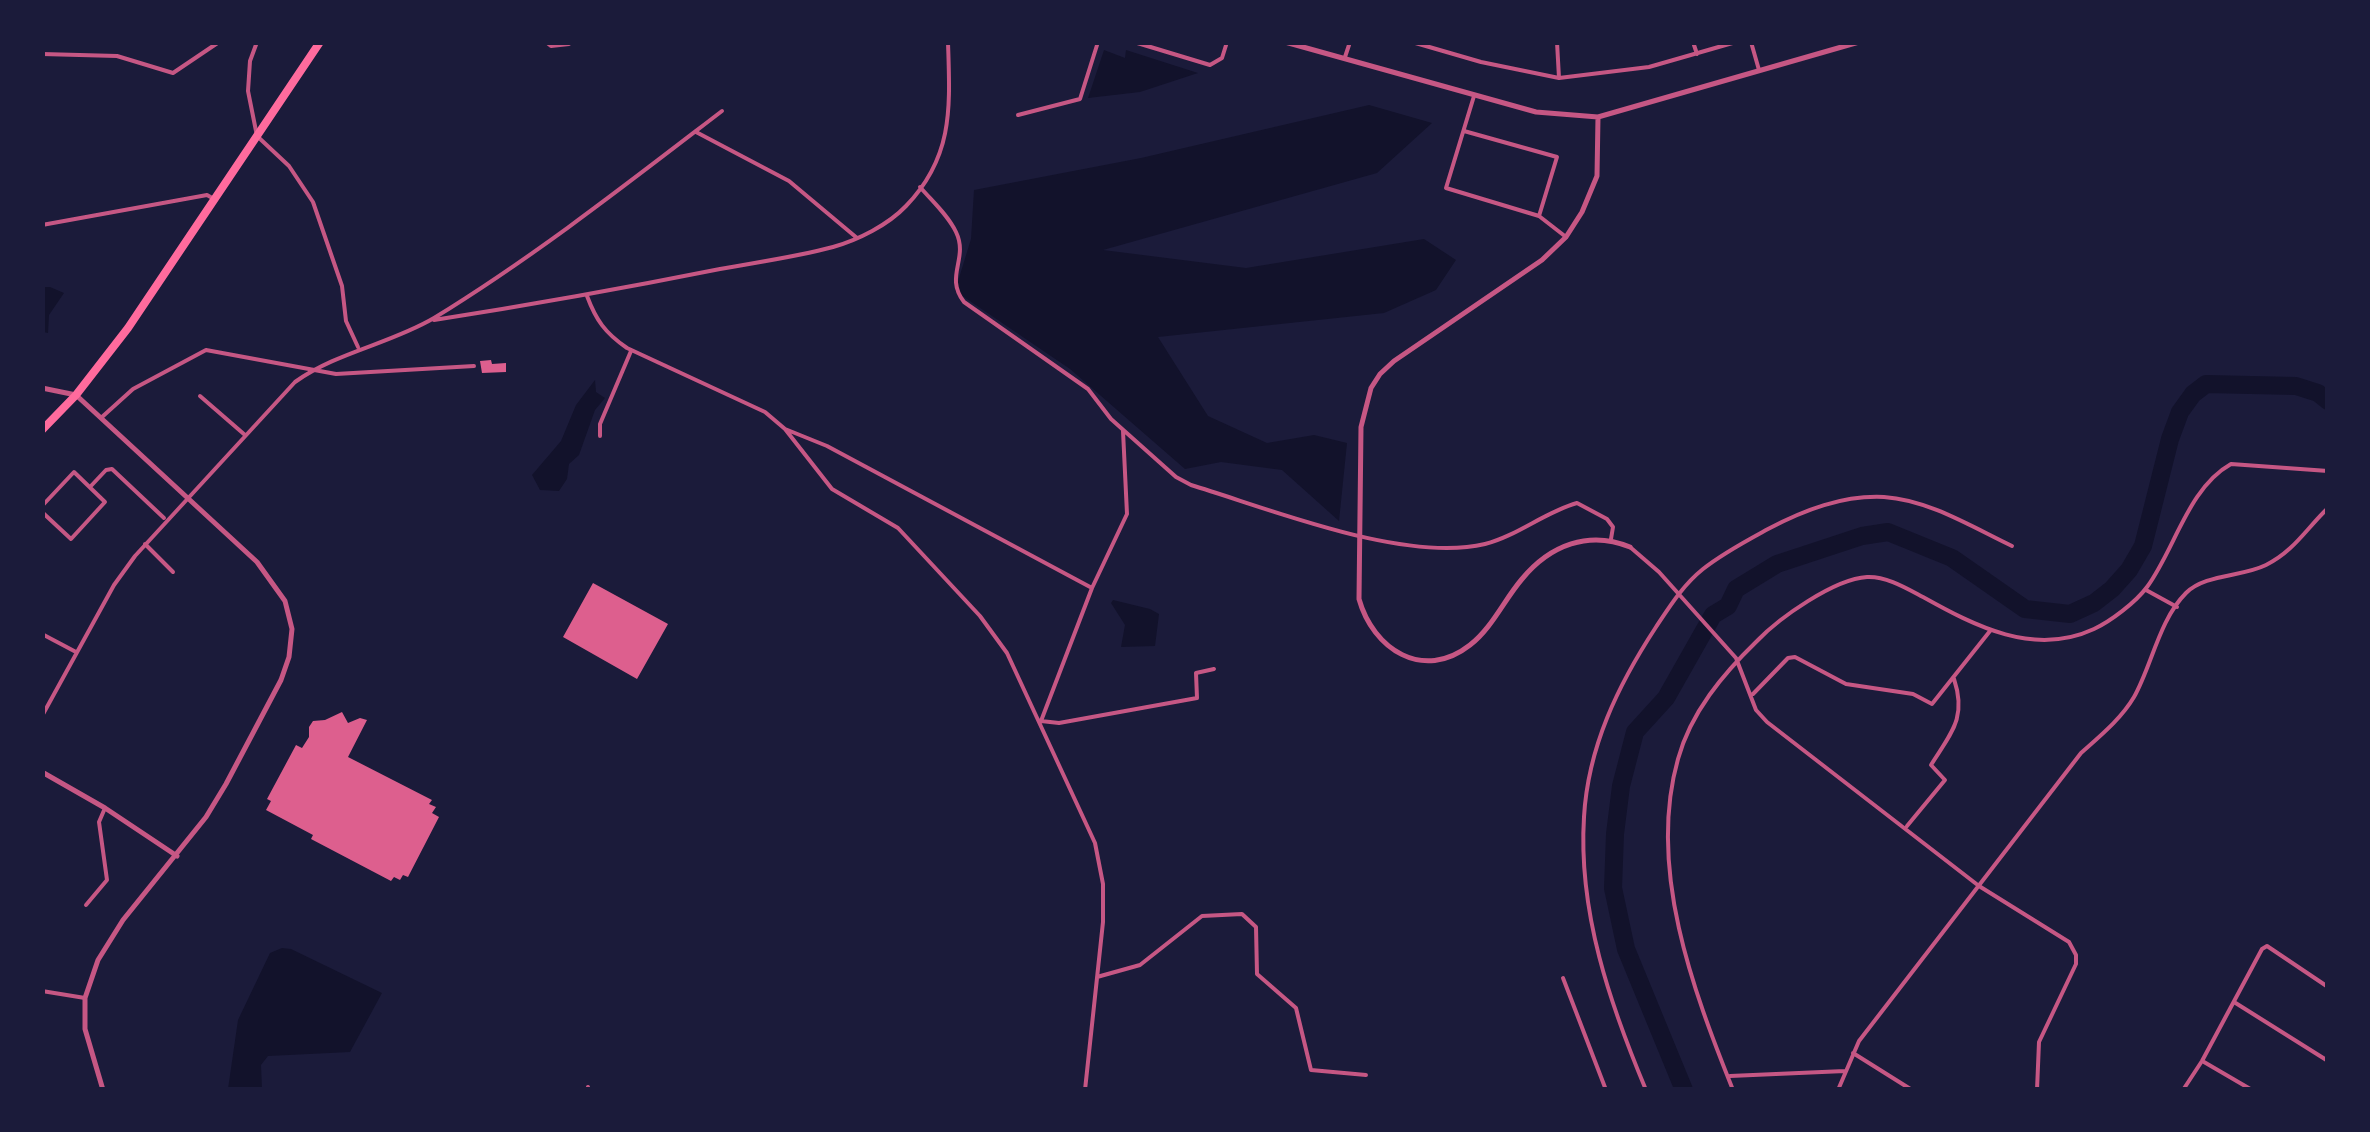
<!DOCTYPE html>
<style>
body{margin:0}
#map{position:relative;width:2370px;height:1132px;overflow:hidden;background:#1b1b3a;font-family:"Golos Text",sans-serif}
canvas{display:block}
.frame{position:absolute;inset:0;border:45px solid #1b1b3a;pointer-events:none}
</style>
<div id="map">
<canvas width="2370" height="1132"></canvas>
<div class="frame"></div>
</div>
<script>
const ctx = document.querySelector('canvas').getContext('2d');
ctx.lineJoin = 'round';
function fill(path, color) { ctx.fillStyle = color; ctx.fill(path, 'evenodd'); }
function stroke(path, color, width, dash) { ctx.strokeStyle = color; ctx.lineWidth = width; ctx.lineCap = dash ? 'butt' : 'round'; ctx.setLineDash(dash || []); ctx.stroke(path); }
const water = new Path2D(`
 M1104,50L1125,58L1126,50L1198,73L1140,92L1088,98Z
 M1369,105L1432,123L1377,173L1103,250L1246,268L1424,239L1456,260L1436,290L1384,313L1158,337L1208,416L1267,443L1314,435L1347,443L1339,521L1282,470L1221,462L1185,469L1070,369L955,291L971,239L974,190L1141,158Z
 M43,287H50L64,293L49,315L48,333L43,332Z
 M595,380L596,392L605,398L595,410L579,455L569,464L567,479L559,491L540,490L532,475L561,441L576,405Z
 M1113,600L1150,609L1159,614L1155,646L1121,647L1125,625L1111,603Z
 M282,948L291,949L382,993L350,1052L268,1056L261,1065L262,1089H228L238,1020L270,953Z`);
const river = new Path2D(`
 M1684,1090L1626,949L1613,888L1615,834L1621,786L1635,732L1666,698L1713,615L1728,606L1736,589L1777,564L1862,536L1888,532L1952,558L2025,609L2070,614L2094,603L2112,589L2129,570L2143,546L2170,439L2180,412L2193,394L2206,384L2296,386L2318,393L2328,401`);
const building = new Path2D(`
 M491,360L492,364L506,363V372L482,373L480,361Z
 M593,583L668,624L637,679L563,637Z
 M342,712L348,723L360,718L367,720L348,757L432,800L429,804L436,807L432,813L439,817L408,877L403,875L400,880L394,877L391,881L311,839L313,835L266,810L271,801L267,799L296,745L302,748L309,737V727L313,721L325,720Z`);
const minor = new Path2D(`
 M257,42L250,61L248,91L257,136L289,166L313,202L342,286L346,321L358,347
 M546,42L551,46L569,44
 M1134,42L1210,65L1222,58L1227,42
 M1412,42L1481,62L1559,78L1649,67L1736,42
 M1557,42L1559,78
 M1693,42L1697,54
 M1751,42L1759,70
 M42,54L117,56L173,73L219,42
 M1345,57L1350,42
 M1474,96L1446,188L1539,216L1566,237
 M1018,115L1080,99L1098,42
 M1464,131L1557,157L1539,216
 M696,132L789,181L857,238
 M920,187C932,201 948,215 956,232C969,259 944,276 964,302L1088,389L1111,419L1176,477L1191,485C1271,509 1403,563 1485,544C1517,536 1545,512 1577,503L1607,519L1613,527L1611,539
 M42,225L207,195L214,199
 M587,296C596,320 605,333 627,348L765,412L785,429L832,489L898,528L980,616L1007,653L1095,843L1103,884V922L1085,1090
 M434,320C530,305 625,288 720,269C758,262 796,257 833,247C858,240 888,225 906,206C954,156 950,107 948,42
 M200,396L245,435
 M102,417L133,389L206,350L336,374L474,366
 M785,429L827,446L1092,588
 M1123,431L1127,514L1092,588L1041,721L1059,723L1197,698L1196,673L1214,669
 M600,436V424L631,351
 M90,487L106,470L112,469L164,518
 M42,506L74,472L105,502L71,539L42,512
 M145,544L173,572
 M1630,547L1659,572L1736,658L1756,710L1767,722L1979,886L2069,942L2076,955V964L2039,1042L2037,1090
 M2146,590L2177,607
 M42,634L76,652
 M1753,694L1788,658L1795,657L1846,684L1913,694L1932,704L1990,631
 M42,716L114,585L135,556L295,382C337,352 390,344 434,318C535,256 628,183 722,111
 M1907,826L1945,780L1931,765C1951,733 1967,718 1954,679
 M86,905L107,880L99,822L105,808
 M1097,977L1140,965L1202,916L1242,914L1256,927L1257,974L1296,1008L1311,1070L1366,1075
 M1563,978L1606,1090
 M42,991L85,998
 M2234,1002L2328,1061
 M1853,1053L1912,1090
 M2204,1062L2252,1090
 M1730,1076L1845,1071
 M587,1090L588,1087
 M1646,1090C1610,1004 1578,912 1584,817C1588,747 1618,685 1656,627C1670,606 1683,585 1703,569C1723,553 1746,541 1768,529C1804,510 1843,495 1884,497C1929,500 1972,527 2012,546
 M1733,1090C1693,990 1647,868 1678,759C1691,712 1723,674 1757,641C1779,618 1834,579 1867,577C1886,576 1906,588 1923,597C1975,626 2034,657 2094,629C2111,621 2136,602 2147,587C2175,549 2188,488 2231,464L2328,471
 M1838,1090L1859,1041L2081,753C2100,736 2121,719 2134,697C2152,665 2159,620 2186,593C2205,574 2242,577 2266,565C2294,551 2306,529 2328,508
 M2183,1090L2202,1061L2262,949L2267,946L2328,987`);
const tertiary = new Path2D(`
 M1285,42L1536,112L1598,117L1859,42
 M1598,117L1597,176L1582,212L1566,237L1542,260L1394,361L1380,374L1371,388L1361,427L1359,599C1373,649 1423,682 1470,645C1492,628 1504,600 1522,579C1550,545 1589,530 1630,547
 M42,388L76,395L257,562L285,601L292,629L289,657L281,680L226,784L206,817L123,920L98,960L85,998V1029L103,1090
 M42,772L105,808L177,856`);
const trunk = new Path2D(`
 M42,430L76,395L128,328L320,42`);
fill(water, '#12122b');
stroke(river, '#12122b', 18);
fill(building, '#dd5f8e');
stroke(minor, '#c65784', 4);
stroke(tertiary, '#c65784', 5);
stroke(trunk, '#ff6b9d', 8);
</script>
